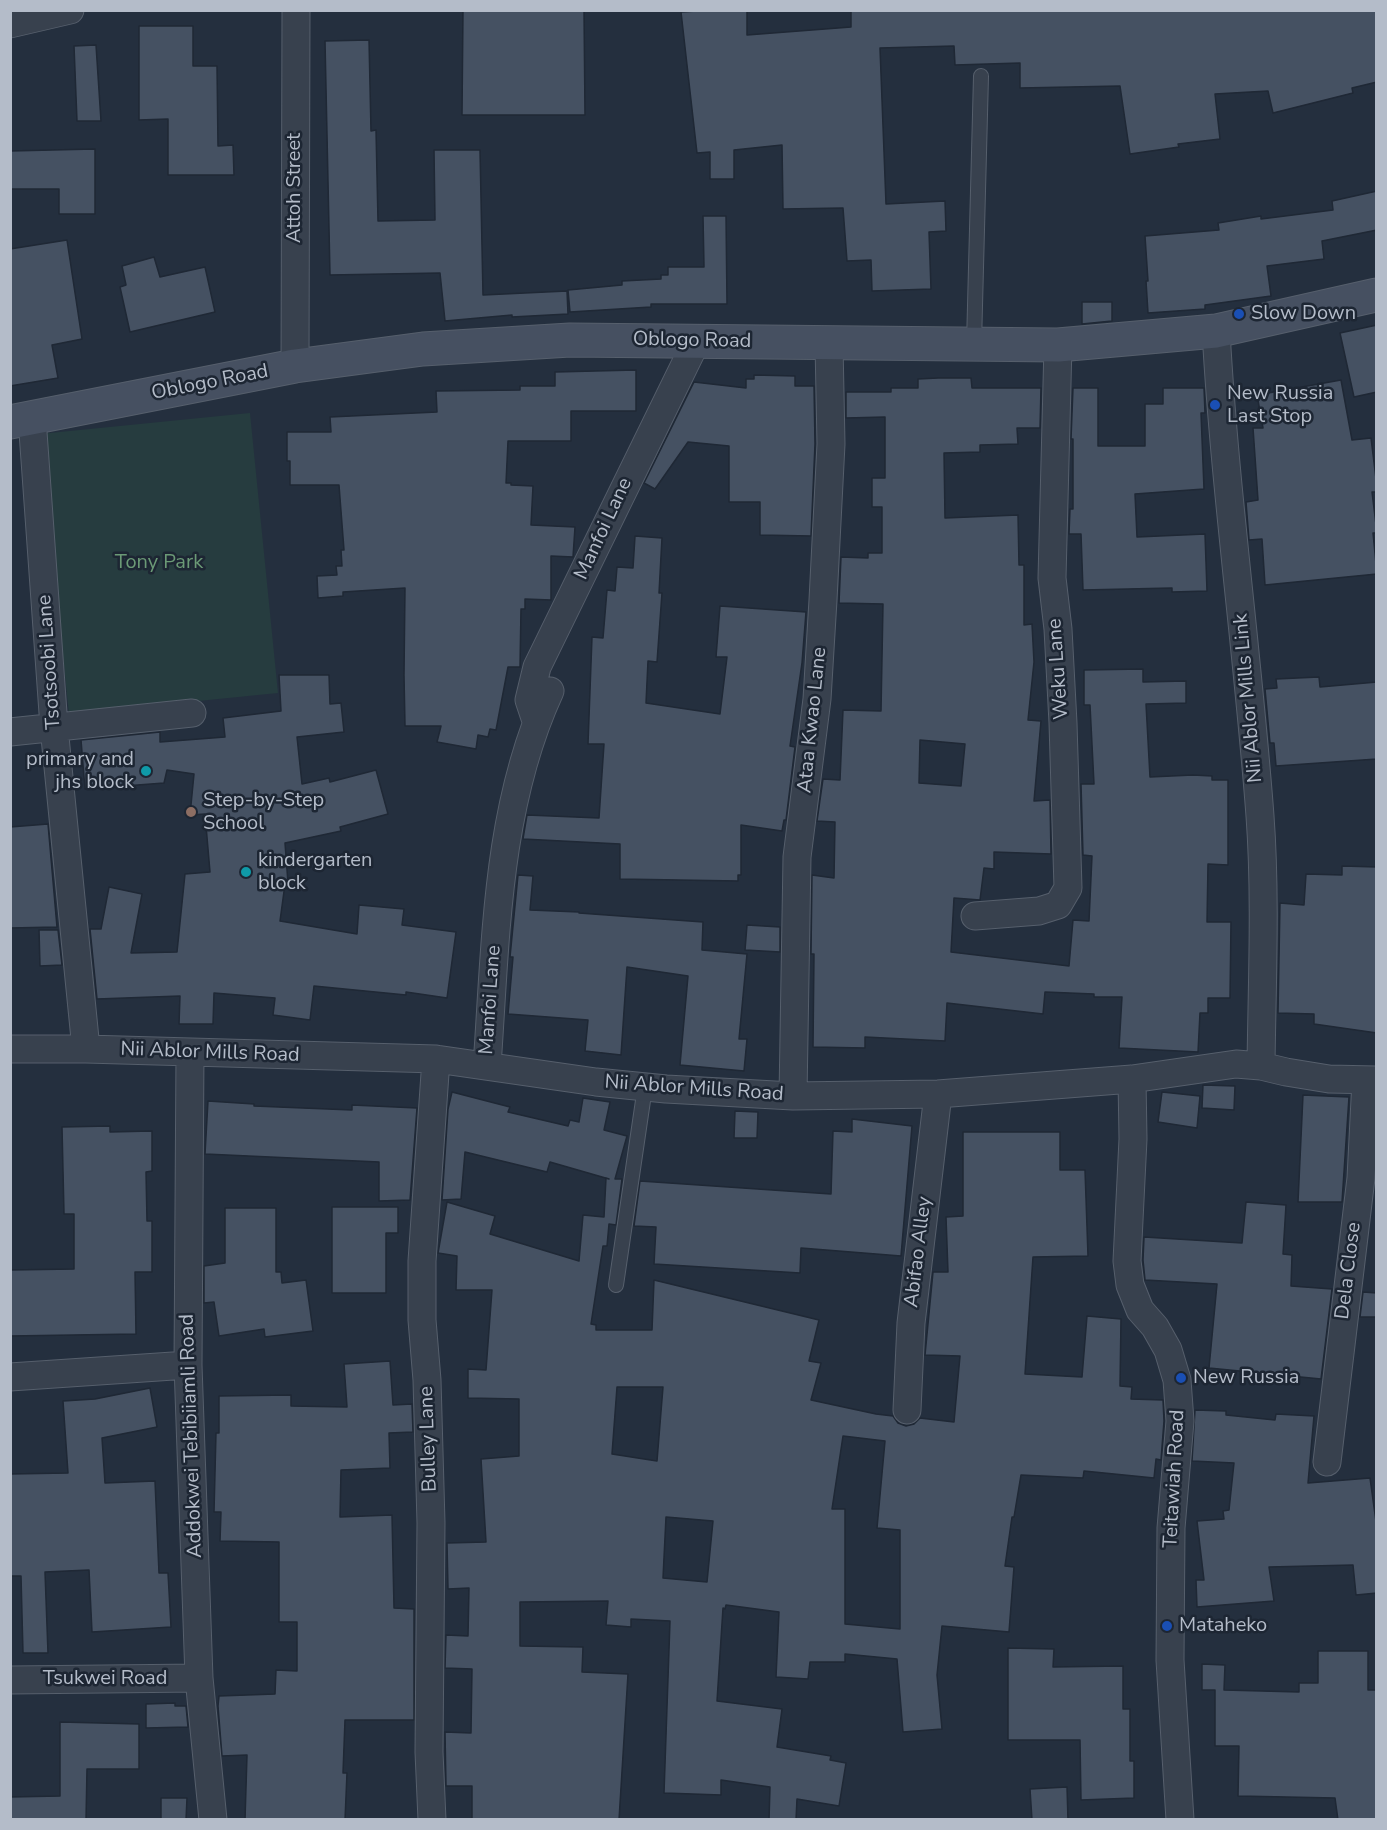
<!DOCTYPE html>
<style>
body{margin:0}
#map{position:relative;width:1387px;height:1830px;overflow:hidden;background:#242f3e;font-family:"Nunito Sans",sans-serif}
canvas{display:block}
.frame{position:absolute;inset:0;border:12px solid #b4bcc9;pointer-events:none}
</style>
<div id="map">
<canvas width="1387" height="1830"></canvas>
<div class="frame"></div>
</div>
<script>
const ctx = document.querySelector('canvas').getContext('2d');
ctx.lineJoin = 'round';
function fill(path, color) { ctx.fillStyle = color; ctx.fill(path, 'evenodd'); }
function stroke(path, color, width, dash) { ctx.strokeStyle = color; ctx.lineWidth = width; ctx.lineCap = dash ? 'butt' : 'round'; ctx.setLineDash(dash || []); ctx.stroke(path); }
function label(font, color, halo, rows, align = 'center') {
  ctx.font = font + ' "Nunito Sans",sans-serif'; ctx.lineWidth = 5; ctx.setLineDash([]); ctx.textBaseline = 'middle'; ctx.strokeStyle = halo; ctx.fillStyle = color; for (const [text, x, y, turn = 0] of rows) {
    ctx.save(); ctx.translate(x, y); ctx.rotate((+turn || 0) * Math.PI / 180); ctx.textAlign = isNaN(turn) ? turn : align; if (halo) ctx.strokeText(text, 0, 0); ctx.fillText(text, 0, 0); ctx.restore();
  }
}
const green = new Path2D(`
 M250,413L278,693L69,714L40,434Z`);
const building = new Path2D(`
 M463,10H584L585,115H462Z
 M713,10H747V35L851,27V10H1377V82L1352,88L1353,93L1273,113L1268,91L1215,94L1220,139L1178,144L1179,147L1130,154L1120,86L1020,88V63L955,65L954,46L880,48L886,204L945,201L946,231L929,232L931,289L872,291L871,260L847,261L843,208L783,209L782,145L734,150V179H710V152L697,153L681,12Z
 M139,26H193V66H217L218,146L233,145L234,175H168V119L139,120Z
 M369,40L371,131L376,130L378,221L435,220L434,150H480L483,295L567,291L568,314L512,317V315L445,321L440,273L330,275L325,41Z
 M96,45L101,121H77L74,46Z
 M95,149V214H59V189H10V151Z
 M1377,191V230L1322,241L1324,259L1267,266L1271,296L1205,305V309L1148,313L1146,281H1148L1145,236L1219,230L1218,223L1261,216V219L1333,210L1332,201Z
 M703,216H726L727,304H651V307L570,312L568,290L622,285V281L661,279V275H668V267H704Z
 M67,240L82,339L52,345L58,378L10,386V249Z
 M154,257L160,277L205,267L215,312L130,332L120,287L126,285L122,266Z
 M1082,302H1112V321L1082,324Z
 M1377,325V392L1354,397L1340,333Z
 M636,370V411H571V441H508L506,483H511V485L533,486L531,525L575,527L573,557L551,556V600L525,599V609H521L520,667H508L496,730L490,729L488,737L478,735L476,749L437,742L441,726H405L404,675L405,588L343,592V596L318,598L317,576L337,575L336,566H342L341,550H344L339,485H290V461H287V432H331L330,417L437,412L436,391L520,390V386H555V372Z
 M754,375L795,376V386H814L815,444L811,536L760,535V502H729V446L688,442L655,489L644,483L694,382L746,388V379H754Z
 M938,378H971L972,388H1041L1040,428H1017L1018,444L980,445V452L944,453L945,518L1018,515L1019,565H1024V625L1032,624L1034,662L1028,720L1041,721L1034,801L1050,800L1051,854L994,852V869L984,868L980,900L954,898L951,952L1069,966L1073,920L1089,921L1092,856L1083,855L1081,784H1094L1090,705H1084V670L1143,669V682L1186,681V703L1146,704L1150,777L1193,775L1212,776V780H1228V865L1208,864L1207,922H1231L1230,998H1208V1013H1200L1198,1052L1119,1048L1122,997H1094V994L1045,992L1043,1014L947,1003L945,1041L865,1037V1048L813,1047L814,954H811L812,875L834,878L835,822L817,821L823,779L840,780L843,710L881,711L883,604L839,603L841,557L868,558V553H882V507H872V478H885V417L846,418V392H891V388H918V379ZM920,740L965,744L961,786L919,783Z
 M1341,380L1352,440L1371,438L1377,487V492H1372L1377,533H1373L1377,574L1265,585L1262,539L1249,540L1246,502L1258,500L1253,428H1263L1257,395Z
 M1073,388H1098V446H1145V404H1163V388H1204L1205,413H1201L1204,489L1135,494L1137,537L1205,534L1207,591L1172,592V588L1083,590L1081,534H1069L1070,509H1073V439H1071Z
 M635,536L662,538L659,593H662L657,662L648,661L646,703L720,714L727,657H716L720,606L806,612L802,663L790,746L795,747L786,820H784L782,831L741,825V875H738V881L620,879V844L523,839L527,815L599,818L604,744H588L592,637L603,638L607,590L615,591L617,567L633,568Z
 M279,675H329L330,704L341,703L344,732L297,737L302,784L329,778L330,782L376,770L388,814L340,827L341,831L285,843L288,883L285,884L280,921L357,934L359,905L404,909L402,925L456,932L447,998L406,992V995L314,986L310,1020L273,1015L275,998L214,993L213,1024H179L180,996L97,999L90,929H101L109,887L142,894L131,953L177,952L185,874L210,872L205,814L190,815L194,774L167,770L164,783L85,789L81,740L160,732V742L225,737L223,718L281,711Z
 M1319,677L1320,687L1377,682V759L1276,766L1274,743H1270L1265,689L1277,688L1276,679Z
 M48,824L57,927L10,928V827Z
 M1342,866L1377,867V1033L1314,1024V1014L1278,1013L1280,903L1304,905L1306,874L1342,875Z
 M518,875L533,876L530,910L579,912V913L703,922L702,950L747,954L739,1039H747L744,1071L680,1065L688,976L627,967L621,1055L585,1051L588,1020L508,1014L513,957H510Z
 M747,925L780,927V952L745,950Z
 M39,930H58L62,965L40,966Z
 M1203,1085L1235,1086L1234,1110L1202,1108Z
 M452,1092L510,1107L508,1112L568,1126L570,1120L579,1122L583,1098L610,1102L604,1130L627,1136L615,1179H622L616,1225L609,1224L607,1246H603L591,1324L596,1325V1330H652L654,1280L819,1320L809,1361L821,1363L811,1400L876,1414L893,1416L898,1423L906,1426L914,1424L920,1418L954,1422L960,1356L925,1355L933,1272H948L946,1217L963,1216V1132H1060V1170H1085L1088,1256L1033,1257L1025,1374L1082,1377L1087,1316L1121,1319L1120,1386L1132,1387L1131,1399L1163,1400L1164,1421L1161,1460L1156,1459L1154,1478L1084,1471L1083,1478L1021,1475L1014,1517H1012L1005,1566L1014,1567L1009,1632L942,1626L937,1675L942,1729L903,1732L897,1659L845,1654V1662H810L808,1679L776,1677L779,1612L726,1605L725,1609L723,1608L717,1701L782,1709L777,1747L831,1756L830,1760L846,1763L839,1806L797,1799L796,1820H769L770,1787L721,1780V1795L664,1793L670,1621L631,1619V1627L606,1625L608,1601L520,1602V1646L583,1647L582,1672L628,1674L619,1820H472V1786H446L445,1732L471,1733L472,1669L445,1668L446,1635L468,1636L469,1588L448,1589L447,1543L486,1542L481,1459L519,1456V1399L468,1398V1369L486,1370L492,1290H456L457,1256L438,1253L447,1202L495,1216L490,1234L579,1261L583,1215L604,1217L606,1178L609,1179L550,1162L547,1172L465,1152L461,1199L442,1200L448,1109ZM617,1387H663L657,1461L612,1454ZM843,1436L885,1441L877,1528L900,1530V1629L845,1624V1509H832ZM666,1517L713,1521L707,1582L663,1578Z
 M1162,1092L1200,1096L1197,1128L1158,1122Z
 M1303,1095L1349,1097L1342,1202H1298Z
 M208,1101L254,1104V1106L352,1110V1105L417,1108L410,1200L379,1201V1162L205,1154Z
 M735,1111L758,1112L757,1138H734Z
 M852,1119L912,1126L901,1256L801,1248L800,1273L654,1264L656,1227L634,1226L640,1181L831,1194L833,1131L852,1132Z
 M110,1126V1132L152,1131V1171L146,1172L147,1221H152V1272H135L136,1334L10,1336V1270L74,1269V1214H64L62,1127Z
 M1246,1202L1286,1205L1283,1254L1292,1255L1291,1286L1332,1289L1321,1379L1209,1368L1217,1284L1145,1280L1143,1260L1144,1237L1242,1243Z
 M332,1207H398V1233H386V1293H332Z
 M225,1208H276V1272H281L282,1283L306,1280L313,1331L265,1337L264,1329L219,1336L214,1302L204,1303V1266L225,1263Z
 M1363,1292L1377,1293V1317H1360Z
 M390,1361L393,1405L412,1404L413,1432L389,1433L390,1468L341,1470L340,1517L392,1515L394,1608L414,1609V1720H345L343,1773H347L345,1820H245L247,1755L222,1756L218,1706L219,1696L275,1694L276,1670L297,1671V1622H279V1542L220,1541L221,1512H214L216,1433H219V1396L291,1395V1406L347,1407L344,1364Z
 M150,1388L157,1427L102,1438L105,1483L155,1481L159,1573H168L171,1627L92,1632L89,1570L45,1572L48,1653H23L21,1576H10V1474L68,1473L63,1401L95,1399Z
 M1195,1410L1226,1411V1415L1275,1420L1276,1414L1314,1416L1308,1483L1370,1478L1377,1529V1593L1356,1595L1353,1565L1269,1567L1274,1601L1197,1607L1196,1580H1204L1197,1521L1224,1519L1223,1511L1229,1510L1234,1463L1192,1461Z
 M1008,1648L1054,1649L1053,1667L1123,1666V1709H1130V1761H1134V1798L1081,1800L1080,1740H1008Z
 M1318,1651H1368V1690H1377V1820H1338L1335,1798L1238,1796L1239,1746H1215V1690H1202V1664L1225,1665L1224,1690L1299,1692V1683H1318Z
 M175,1703V1706H186L188,1727L146,1728V1704Z
 M60,1722L139,1724V1769H87L86,1820H10V1797L60,1796Z
 M1067,1787L1068,1820H1032L1030,1789Z
 M161,1798H187L186,1820H161Z`);
const service = new Path2D(`
 M974,344L981,76
 M616,1285L645,1087`);
const minor = new Path2D(`
 M10,24L70,10
 M1216,331C1225,493 1248,654 1260,816C1266,897 1262,984 1261,1066
 M295,366L296,10
 M32,418L54,727L86,1049
 M536,721L529,700L537,667L697,340
 M10,732L192,713
 M975,916L1039,911L1058,905L1068,888L1063,723L1058,629L1052,578L1058,345
 M10,1049H86L436,1059L596,1082L666,1089L793,1096L938,1094L1132,1079L1236,1064L1261,1066L1286,1072L1329,1079L1376,1080
 M190,1052L188,1365L199,1678L213,1820
 M487,1066C496,940 496,808 550,691
 M1132,1079L1133,1139L1127,1261L1130,1285L1140,1310L1155,1327L1168,1350L1177,1380L1180,1421L1171,1528L1170,1660L1180,1820
 M793,1096L797,857L817,699L823,600L831,444L829,344
 M10,1377L188,1365
 M907,1410L911,1323L938,1094
 M1327,1462L1361,1178L1366,1080
 M10,1680L199,1678
 M432,1820L429,1752L431,1523L427,1380L422,1320V1261L436,1059`);
const secondary = new Path2D(`
 M10,422L295,366L423,349L570,340L1058,345L1216,331L1376,295`);
const markers = [
 [1239,314,6,"#1a4fb4"],
 [1215,405,6,"#1a4fb4"],
 [146,771,6,"#0f9aa8"],
 [191,812,6,"#8d6e63"],
 [246,872,6,"#0f9aa8"],
 [1181,1378,6,"#1a4fb4"],
 [1167,1626,6,"#1a4fb4"]
];
const streetNames = [
 ["Attoh Street",295,188,-90],
 ["Oblogo Road",692,341,1],
 ["Oblogo Road",210,383,-11],
 ["Manfoi Lane",604,529,-65],
 ["Tsotsoobi Lane",50,662,-94],
 ["Weku Lane",1059,669,-94],
 ["Nii Ablor Mills Link",1249,698,-95],
 ["Ataa Kwao Lane",813,720,-84],
 ["Manfoi Lane",491,1000,-86],
 ["Nii Ablor Mills Road",210,1053,2],
 ["Nii Ablor Mills Road",694,1089,4],
 ["Abifao Alley",919,1252,-83],
 ["Dela Close",1349,1271,-83],
 ["Addokwei Tebibiiamli Road",192,1436,-92],
 ["Bulley Lane",429,1439,-92],
 ["Teitawiah Road",1175,1479,-87],
 ["Tsukwei Road",105,1679]
];
const poiNames = [
 ["Slow Down",1251,314],
 ["New Russia",1227,394],
 ["Last Stop",1227,417],
 ["primary and",134,760,"right"],
 ["jhs block",134,783,"right"],
 ["Step-by-Step",203,801],
 ["School",203,824],
 ["kindergarten",258,861],
 ["block",258,884],
 ["New Russia",1193,1378],
 ["Mataheko",1179,1626]
];
const parkNames = [
 ["Tony Park",159,563]
];
fill(green, '#263c3f');
fill(building, '#455162');
stroke(building, '#1f2835', 1.5);
stroke(service, '#565f6c', 16);
stroke(minor, '#565f6c', 29);
stroke(secondary, '#565f6c', 35);
stroke(service, '#38414e', 14);
stroke(minor, '#38414e', 27);
stroke(secondary, '#465061', 33);
for (const [x, y, r, color] of markers) { const dot = new Path2D(); dot.arc(x, y, r, 0, 2 * Math.PI); ctx.fillStyle = color; ctx.fill(dot); stroke(dot, '#1d2633', 2); }
label('20px', '#b4bcc9', '#1d2633', streetNames);
label('20px', '#b4bcc9', '#1d2633', poiNames, 'left');
label('20px', '#6b9a76', '#1d2633', parkNames);
</script>
